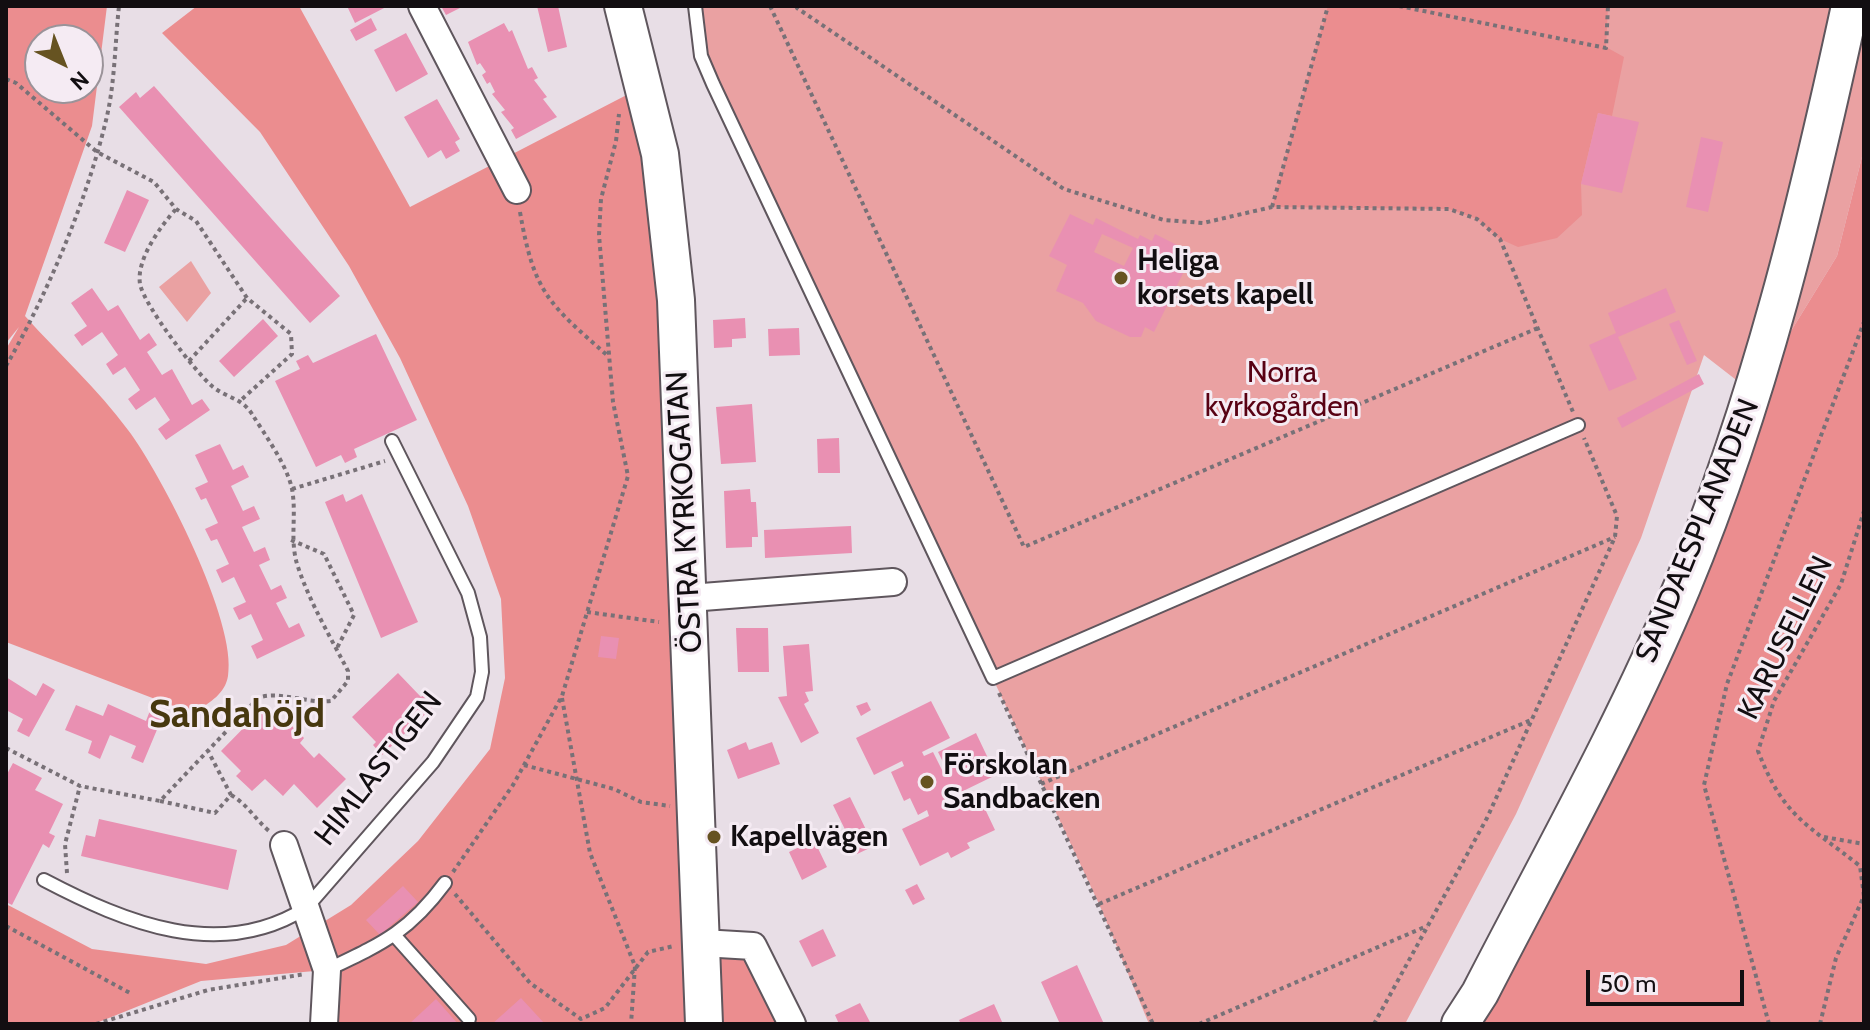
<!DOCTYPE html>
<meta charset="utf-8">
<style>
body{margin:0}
#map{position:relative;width:1870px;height:1030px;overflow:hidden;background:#e8dee6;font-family:Cabin,sans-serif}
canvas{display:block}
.frame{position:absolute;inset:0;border:8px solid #120e11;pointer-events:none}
.north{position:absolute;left:24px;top:24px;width:80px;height:80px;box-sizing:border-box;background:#f5ebf3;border:2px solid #9a9399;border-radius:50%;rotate:137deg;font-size:22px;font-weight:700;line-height:32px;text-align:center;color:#120e11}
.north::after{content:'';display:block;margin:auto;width:28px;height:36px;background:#665321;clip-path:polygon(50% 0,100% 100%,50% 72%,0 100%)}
.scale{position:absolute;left:1586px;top:970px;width:158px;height:36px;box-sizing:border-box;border:4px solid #120e11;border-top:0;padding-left:10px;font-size:24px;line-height:28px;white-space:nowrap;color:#120e11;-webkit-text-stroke:6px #f5ebf3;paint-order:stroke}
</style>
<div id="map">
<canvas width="1870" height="1030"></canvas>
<div class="frame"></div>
<div class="north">N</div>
<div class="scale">50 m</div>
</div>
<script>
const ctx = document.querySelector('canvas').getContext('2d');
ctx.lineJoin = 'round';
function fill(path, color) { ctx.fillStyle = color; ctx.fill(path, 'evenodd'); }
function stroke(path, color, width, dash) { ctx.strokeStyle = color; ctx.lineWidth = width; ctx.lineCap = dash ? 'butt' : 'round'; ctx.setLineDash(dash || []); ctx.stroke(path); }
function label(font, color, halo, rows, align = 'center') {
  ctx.font = font + ' Cabin,sans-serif'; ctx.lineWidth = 6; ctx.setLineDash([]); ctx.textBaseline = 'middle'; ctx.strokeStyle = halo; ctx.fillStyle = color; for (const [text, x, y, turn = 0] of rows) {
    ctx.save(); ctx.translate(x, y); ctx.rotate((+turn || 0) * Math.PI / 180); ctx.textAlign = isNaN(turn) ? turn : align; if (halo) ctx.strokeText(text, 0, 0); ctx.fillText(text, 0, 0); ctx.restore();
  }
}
const green = new Path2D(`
 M695,6H1864V149L1837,256L1753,393L1704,355L1641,538L1516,814L1405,1024H1149L1099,904L713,84Z
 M191,261L211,293L187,322L159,287Z`);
const forest = new Path2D(`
 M6,6H107L92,126L25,316C59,354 98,389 128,430C161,473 238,623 228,676C225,694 210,702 197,711L176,707L6,642V349L19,327L6,343ZM40,40H88V88H40Z
 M197,6H299L410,207L644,86L702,942L753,946L792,1024H324L326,970L201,981L94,1024H6V904L92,949L206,964L286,945L351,905L418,841L490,749L505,678L501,599L468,506L400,358L349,266L260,132L162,33Z
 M1328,6H1608L1606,47L1624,57L1612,116L1598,113L1581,184L1582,215L1557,238L1518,247L1500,239L1477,219L1449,209L1272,207Z
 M1864,149V1024H1460L1480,993L1753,393L1837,256Z`);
const building = new Path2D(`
 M347,6H388L355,23Z
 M441,6H464L446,15Z
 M537,6H558L567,47L548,52Z
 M371,18L377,30L356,41L350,30Z
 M504,23L509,32L512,30L528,69L532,67L538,78L534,80L547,97L543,99L557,117L516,139L511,130L514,128L501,112L505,110L492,94L495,92L490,82L487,84L482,75L486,72L480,63L477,65L468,42Z
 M406,33L428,74L396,92L374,50Z
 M154,86L340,296L310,323L119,107L136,92L140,98Z
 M437,99L460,139L455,142L460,151L446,159L441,150L428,158L404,117Z
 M1598,113L1639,122L1622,193L1581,184Z
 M1701,137L1723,142L1708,212L1686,207Z
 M127,190L149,200L125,252L104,243Z
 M1070,214L1093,225L1096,218L1138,239L1140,235L1152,241L1155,234L1193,253L1154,332L1145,327L1141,337H1130L1096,321L1083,303L1056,291L1067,265L1049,256ZM1102,234L1133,248L1124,266L1094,252Z
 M92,288L108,311L118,305L140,340L149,333L157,345L147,352L162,375L172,369L192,405L202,399L210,410L166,440L158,429L170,420L155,397L136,410L128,399L140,390L125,367L113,375L106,364L118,355L102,332L82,346L74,335L87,326L71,303Z
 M1666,288L1676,312L1618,337L1637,379L1609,391L1589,345L1616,333L1608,313Z
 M745,318L746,338L732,339V347L714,348L713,320Z
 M263,319L278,336L234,377L219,361Z
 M1679,320L1697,361L1687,365L1669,324Z
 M799,328L800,355L769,356L768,329Z
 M376,334L417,420L354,449L357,457L345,463L341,455L316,467L275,381L300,369L296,361L308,355L313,363Z
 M1699,374L1704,384L1622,428L1617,418Z
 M752,404L756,462L721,464L716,407Z
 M839,438L840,473H818L817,439Z
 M220,444L233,470L243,465L249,477L231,486L243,511L254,506L260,519L242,527L254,552L265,547L270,560L259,565L271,590L281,585L287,598L276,603L289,628L299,623L305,636L257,659L251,646L263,640L251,614L239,620L233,608L246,602L234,577L222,583L216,570L229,564L217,539L211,541L205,529L218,523L206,498L201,500L195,488L208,482L195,455Z
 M750,489L751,502H756L758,537H752V547L726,548L724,491Z
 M343,494L346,502L362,494L418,622L381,638L325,502Z
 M851,526L852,553L765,558L764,530Z
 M736,628H768L769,672H738Z
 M601,636L619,638L616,659L598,657Z
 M809,644L813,691L805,692L809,701L804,704L819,733L801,743L778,697L787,696L783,646Z
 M398,673L421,697L425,693L436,704L382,755L373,745L376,742L352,717Z
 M6,677L36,696L43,683L55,690L29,737L17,731L23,719L6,710Z
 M931,701L950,738L922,752L924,756L933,752L944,774L948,772L938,752L976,733L996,775L959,793L957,789L952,791L955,797L945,801L948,807L977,792L995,830L967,843L970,848L951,858L948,852L920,866L902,829L929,816L927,810L918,815L910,798L904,801L891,772L904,766L902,761L874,775L856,738Z
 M867,702L871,710L861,716L856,706Z
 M108,704L146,721L151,708L164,713L143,763L131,758L136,746L110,735L100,759L88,753L92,741L65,730L76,705L103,716Z
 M264,707L283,726L287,721L304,738L300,743L314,758L319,753L346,779L317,808L294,784L283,796L265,779L252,791L236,776L241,771L221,751Z
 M746,742L749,750L772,742L780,764L738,779L727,750Z
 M13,763L42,778L35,790L63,804L49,833L55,836L49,848L43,844L12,905L6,902V776Z
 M850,797L874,846L857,854L833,805Z
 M99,819L237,850L228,890L81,856L86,835L95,837Z
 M814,840L827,867L802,880L789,852Z
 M917,884L925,899L913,905L905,890Z
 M403,886L418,902L380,935L366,920Z
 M823,929L836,956L812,967L799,941Z
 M1077,965L1104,1024H1060L1041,982Z
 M521,998L545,1024H492Z
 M436,999L458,1024H409Z
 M860,1003L871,1024H839L835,1015Z
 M994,1004L1003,1024H961L959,1020Z`);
const path = new Path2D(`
 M770,6L1024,547L1538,328
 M798,6L797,8L1064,189L1164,220L1203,223L1272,207L1449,209L1477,219L1500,239L1573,412
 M1399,6L1606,48L1608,6
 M6,79L16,83L97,152L154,182L176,209L196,221L247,298L291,334L292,354L241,400
 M1272,207L1328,6
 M520,212C534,293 548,303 608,356
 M189,361L247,298
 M6,366C48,293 88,198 107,116C115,81 115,42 119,6
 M292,489L385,461
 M291,540L324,554L354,615L337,648
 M587,612L659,622
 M999,693L1153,1024
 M562,698L590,853L635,966L631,1024
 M6,748L80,786L160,801L258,698C278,690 308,704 331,701L348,681V671C331,638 310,603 298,567C289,541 297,516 292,489C287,465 265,435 252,414C242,398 227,398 213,387C195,372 144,305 140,284C136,259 161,226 176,209
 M524,765L614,789L641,802L670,806
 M1041,784L1615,537
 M231,795C248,805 254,818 269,831
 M160,801L215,813L231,795L208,751
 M1824,837L1864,844
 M453,872L513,785L562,696L628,476L613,402L599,235L601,199L616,141L619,114
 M67,873L65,844L80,786
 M455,894L530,983L581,1019L605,1008L648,952L674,946
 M1099,904L1531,720
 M6,926L130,993
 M96,1024L208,990L305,974
 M1199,1024L1427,926
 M1374,1024L1487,818L1615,537L1617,516L1584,438
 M1769,1024L1704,785L1727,684L1864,322
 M1820,1024L1836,958L1864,896L1860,866C1807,824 1784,818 1758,751L1774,701L1841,584L1864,511`);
const lane = new Path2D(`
 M695,6L701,56L713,84L993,678L1578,425
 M44,880C126,923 220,962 306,908L433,762L477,697L482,672L480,637L468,593L392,441
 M396,937L469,1019
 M327,970C381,944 408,933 445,883`);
const street = new Path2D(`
 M422,6L517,190
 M690,598L893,582
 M284,845L327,970L324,1024
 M702,943L753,946L792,1024`);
const secondary = new Path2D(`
 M623,6L660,154L676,300L704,1024
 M1460,1024L1480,993C1549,859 1624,726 1682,587C1760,400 1807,204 1850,6`);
const markers = [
 [1121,278,8,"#665321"],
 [927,782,8,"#665321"],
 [714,837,8,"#665321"]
];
const poiNames = [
 ["Heliga",1137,261],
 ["korsets kapell",1137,295],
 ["Förskolan",943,765],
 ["Sandbacken",943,799],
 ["Kapellvägen",730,837]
];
const parkNames = [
 ["Norra",1282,373],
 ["kyrkogården",1282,407]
];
const streetNames = [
 ["ÖSTRA KYRKOGATAN",685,512,-93],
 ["SANDAESPLANADEN",1698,531,-68],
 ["KARUSELLEN",1786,638,-64],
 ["HIMLASTIGEN",379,769,-52]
];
const districtNames = [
 ["Sandahöjd",237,716]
];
fill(green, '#eaa1a2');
fill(forest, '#eb8d8f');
fill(building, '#e990b2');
stroke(lane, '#5f565d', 16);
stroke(street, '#5f565d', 30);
stroke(secondary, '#5f565d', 40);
stroke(path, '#787177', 4, [4, 4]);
stroke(lane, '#fff', 12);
stroke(street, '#fff', 26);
stroke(secondary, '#fff', 36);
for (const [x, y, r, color] of markers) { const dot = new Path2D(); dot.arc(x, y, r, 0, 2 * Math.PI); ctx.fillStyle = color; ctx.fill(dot); stroke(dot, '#f5ebf3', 3); }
label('bold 30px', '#120e11', '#f5ebf3', poiNames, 'left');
label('30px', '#580113', '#f5ebf3', parkNames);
label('30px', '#120e11', '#f5ebf3', streetNames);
label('bold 38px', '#47380f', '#f5ebf3', districtNames);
</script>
